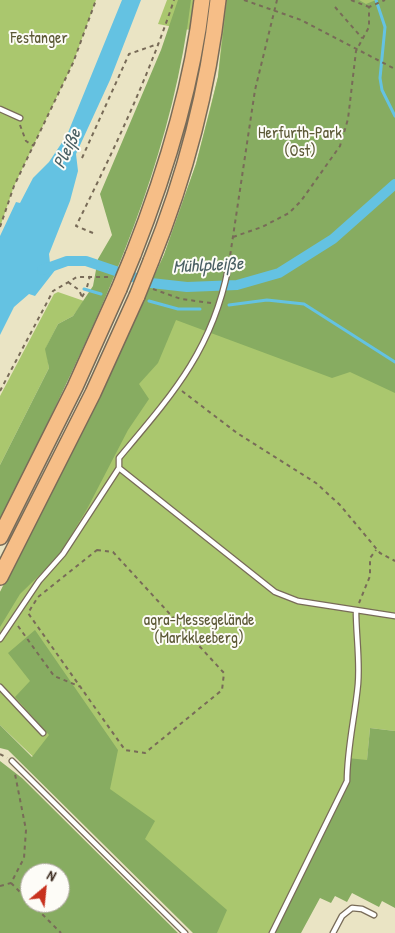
<!DOCTYPE html>
<meta charset="utf-8">
<style>
body{margin:0}
#map{position:relative;width:395px;height:933px;overflow:hidden;background:#eae4c4;font-family:"Patrick Hand",sans-serif}
canvas{display:block}
.north{position:absolute;left:20px;top:863px;width:50px;height:50px;box-sizing:border-box;background:#fdfcf7;border:1px solid #afa8a0;border-radius:50%;rotate:28deg;font-size:14px;font-weight:700;line-height:20px;text-align:center;color:#3b2a1e}
.north::after{content:'';display:block;margin:auto;width:18px;height:22px;background:#c8321e;clip-path:polygon(50% 0,100% 100%,50% 72%,0 100%)}
</style>
<div id="map">
<canvas width="395" height="933"></canvas>
<div class="north">N</div>
</div>
<script>
const ctx = document.querySelector('canvas').getContext('2d');
ctx.lineJoin = 'round';
function fill(path, color) { ctx.fillStyle = color; ctx.fill(path, 'evenodd'); }
function stroke(path, color, width, dash) { ctx.strokeStyle = color; ctx.lineWidth = width; ctx.lineCap = dash ? 'butt' : 'round'; ctx.setLineDash(dash || []); ctx.stroke(path); }
function label(font, color, halo, rows, align = 'center') {
  ctx.font = font + ' "Patrick Hand",sans-serif'; ctx.lineWidth = 4; ctx.setLineDash([]); ctx.textBaseline = 'middle'; ctx.strokeStyle = halo; ctx.fillStyle = color; for (const [text, x, y, turn = 0] of rows) {
    ctx.save(); ctx.translate(x, y); ctx.rotate((+turn || 0) * Math.PI / 180); ctx.textAlign = isNaN(turn) ? turn : align; if (halo) ctx.strokeText(text, 0, 0); ctx.fillText(text, 0, 0); ctx.restore();
  }
}
const green = new Path2D(`
 M0,0H96L73,63L14,186L0,227Z
 M167,0H395V731L370,728L367,761L347,781L272,933H217L0,725V592L87,420L164,255L196,164L218,77L222,36L158,24Z
 M58,292L84,301L73,316L58,324L46,348L49,368L0,465V396L54,294Z`);
const forest = new Path2D(`
 M178,0H191C174,141 121,270 60,397C41,437 21,479 0,519V465L49,368L45,349L58,324L73,316L93,286L98,259L112,235L100,194L161,50Z
 M227,0H359L366,4L376,0H395V393L350,372L332,378L176,320L158,363L139,384L149,399L128,430L87,509L58,557L20,594L0,627V592L87,420L164,255L196,164L210,110L218,77Z
 M35,630L118,750L110,789L155,821L145,839L227,910L217,933H193L8,750L0,748V725L32,757L49,735L15,697L30,681L8,653Z
 M370,728L395,731V908L382,901L379,907L352,893L347,902L335,896L331,903L320,898L301,933H272L347,781V758L367,760Z
 M0,761L22,778L178,933H0ZM30,873H60V903H30Z`);
const water = new Path2D(`
 M122,0H141L110,80L76,154L78,171L70,201L49,254L50,263L53,262L56,269L35,296L29,294L14,307L0,335V236L16,202L20,203L33,178L49,162L67,135Z`);
const stream = new Path2D(`
 M376,0L385,27L380,78L382,90L395,116
 M84,289L101,294
 M149,301L178,309H200
 M229,305L267,300L304,304L395,362`);
const canal = new Path2D(`
 M42,270L67,261H86L151,283L187,287L237,285L279,273L333,239L395,184`);
const path = new Path2D(`
 M244,0L301,20L395,69
 M351,0L369,7
 M335,7L362,38
 M20,125L26,141L34,146
 M82,158L129,54L158,44
 M0,227L14,186L73,63L96,0
 M93,233L76,226C113,152 148,78 174,0
 M233,237L262,227L289,213L301,201L340,146L348,119L356,51L369,27V7L385,0
 M229,263L255,90L277,0
 M68,282L79,290L82,297
 M87,287L90,276
 M153,289L181,299L211,303
 M82,297L85,292
 M0,391L53,291L77,277H111
 M182,391L237,433L316,483L340,505L380,553L395,561
 M97,550L113,552L224,673L222,690L145,753L125,750L28,613L38,597Z
 M359,603L370,576V558L376,550
 M18,626L54,676L81,687
 M0,754L7,758
 M11,883L30,902
 M0,886L11,883L24,858L26,830L15,774
 M31,903L61,933`);
const lane = new Path2D(`
 M0,109L20,118
 M119,468L275,592L298,601L395,616
 M0,639L39,581L63,554L119,468V458C171,396 212,351 228,269
 M0,687L43,733
 M12,761L185,933
 M272,933L347,781C347,748 355,717 358,684C360,659 356,635 356,610
 M333,933L342,916L352,908L362,909L374,915`);
const highway = new Path2D(`
 M133,255C165,174 192,88 202,0
 M151,261C185,177 208,90 218,0
 M0,537L75,387L119,289
 M0,577L93,393L137,296`);
const highwayBridge = new Path2D(`
 M119,289L133,255
 M137,296L151,261`);
const parkNames = [
 ["Festanger",39,39],
 ["Herfurth-Park",300,134],
 ["(Ost)",300,152],
 ["agra-Messegelände",199,621],
 ["(Markkleeberg)",199,639]
];
const waterNames = [
 ["Pleiße",68,149,-65],
 ["Mühlpleiße",208,266,-3]
];
fill(green, '#aac76e');
fill(forest, '#87ac61');
fill(water, '#64c2e2');
stroke(stream, '#64c2e2', 3);
stroke(canal, '#64c2e2', 10);
stroke(lane, '#786b58', 7);
stroke(highway, '#786b58', 18);
stroke(path, '#786b58', 2, [4, 4]);
stroke(lane, '#fff', 4.5);
stroke(highway, '#f6be87', 15);
stroke(highwayBridge, '#786b58', 18, []);
stroke(highwayBridge, '#f6be87', 15);
label('16px', '#5c5936', '#fdfcf7', parkNames);
label('italic 18px', '#495f63', '#fdfcf7', waterNames);
</script>
